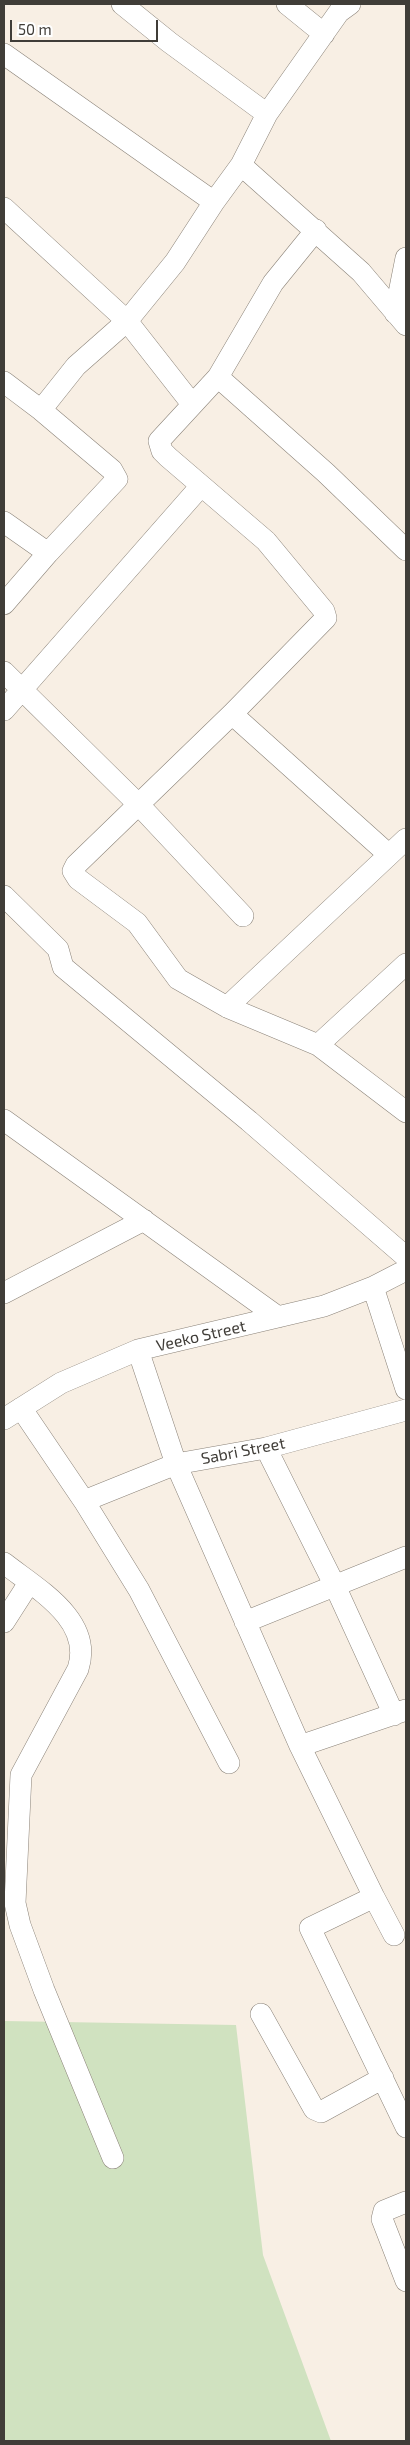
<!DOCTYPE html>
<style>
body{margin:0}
#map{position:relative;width:410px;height:2445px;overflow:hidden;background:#f8efe4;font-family:"Exo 2",sans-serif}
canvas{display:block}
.frame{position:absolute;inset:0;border:5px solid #403d38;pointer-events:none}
.scale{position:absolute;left:10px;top:20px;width:148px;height:22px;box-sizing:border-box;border:2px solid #403d38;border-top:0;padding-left:6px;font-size:15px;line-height:18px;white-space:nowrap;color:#403d38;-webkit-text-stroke:4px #fff;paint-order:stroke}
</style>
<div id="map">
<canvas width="410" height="2445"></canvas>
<div class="frame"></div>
<div class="scale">50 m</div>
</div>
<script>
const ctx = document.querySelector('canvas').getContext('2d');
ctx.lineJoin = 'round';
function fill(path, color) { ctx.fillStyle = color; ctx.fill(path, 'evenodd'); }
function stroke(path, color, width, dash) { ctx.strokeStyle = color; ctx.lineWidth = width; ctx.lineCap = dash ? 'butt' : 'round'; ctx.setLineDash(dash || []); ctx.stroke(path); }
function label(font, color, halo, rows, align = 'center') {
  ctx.font = font + ' "Exo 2",sans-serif'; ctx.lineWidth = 4; ctx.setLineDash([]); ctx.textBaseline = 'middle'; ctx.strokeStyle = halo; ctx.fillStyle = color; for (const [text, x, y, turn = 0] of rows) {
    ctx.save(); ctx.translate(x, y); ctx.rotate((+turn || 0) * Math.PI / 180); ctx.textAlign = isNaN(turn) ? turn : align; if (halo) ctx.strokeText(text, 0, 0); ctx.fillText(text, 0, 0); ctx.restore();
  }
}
const green = new Path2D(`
 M4,2021L236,2025L263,2255L331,2441H4Z`);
const minor = new Path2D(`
 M122,4L169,42L267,114
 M287,4L324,34
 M4,54L214,202
 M241,165L361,272L406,325
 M4,208L127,321L192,404
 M316,230L273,283L218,377L159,441L162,451L168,457L266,541L324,611L326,618L232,714L76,865L73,871L78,879L137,923L178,979L227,1007L318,1045L406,1112
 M395,313L406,258
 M218,377L326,473L406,550
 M4,382L41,410L112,470L117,479L48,553
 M41,410L76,366L127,321L175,262L214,202L241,165L267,114L339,12L350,4
 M4,522L48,553L4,604
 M4,672L139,805L243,916
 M4,710L200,487
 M232,714L388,854
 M4,896L58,949L63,967L249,1121L406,1257
 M227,1007L406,839
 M318,1045L406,964
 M4,1120L278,1317
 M373,1287L406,1389
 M4,1293L144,1220
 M138,1350L176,1464L300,1746L374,1897L310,1928L406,2127
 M21,1408L84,1501L139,1590L229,1763
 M4,1419L61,1383L138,1350L324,1306L373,1287L406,1270
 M266,1448L335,1586L394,1715
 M84,1501L176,1464L266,1448L406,1410
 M4,1563C37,1589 94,1620 78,1669L21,1775L15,1903L20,1925L44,1990L113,2158
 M4,1622L29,1583
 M245,1622L406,1557
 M300,1746L406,1710
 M374,1897L394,1935
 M261,2014L314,2109L321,2112L383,2078
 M406,2202L384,2211L382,2219L406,2281`);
const streetNames = [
 ["Veeko Street",201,1336,-13],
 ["Sabri Street",243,1451,-11]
];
fill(green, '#d0e2c0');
stroke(minor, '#8b8379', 22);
stroke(minor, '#fff', 21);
label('16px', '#403d38', '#fff', streetNames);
</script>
